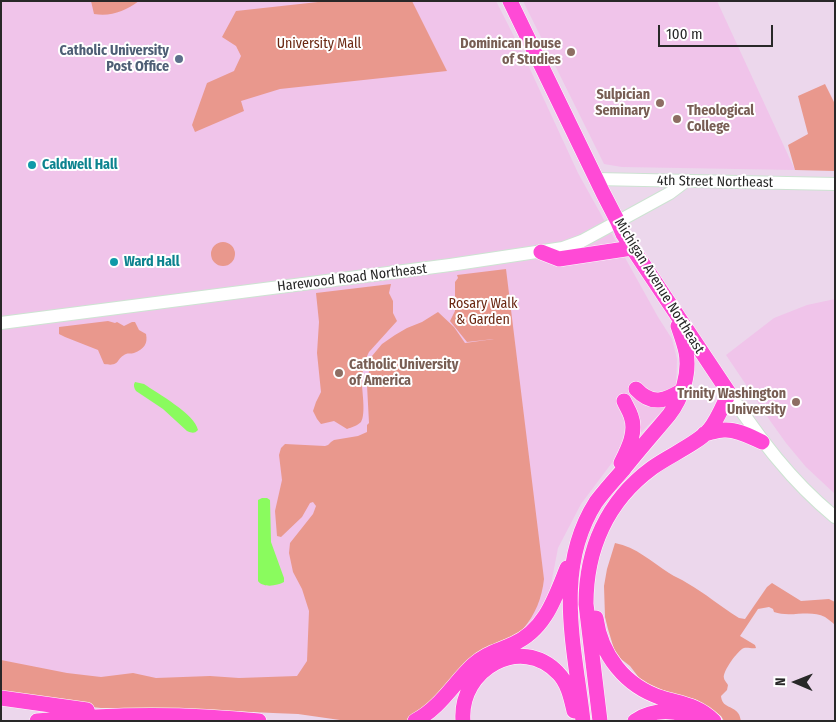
<!DOCTYPE html>
<style>
body{margin:0}
#map{position:relative;width:836px;height:722px;overflow:hidden;background:#ecd7ec;font-family:"Fira Sans Condensed",sans-serif}
canvas{display:block}
.frame{position:absolute;inset:0;border:2px solid #282828;pointer-events:none}
.north{position:absolute;left:771px;top:657px;width:50px;height:50px;-webkit-text-stroke:4px #fff;paint-order:stroke;rotate:271deg;font-size:14px;font-weight:700;line-height:20px;text-align:center;color:#282828}
.north::after{content:'';display:block;margin:auto;width:18px;height:22px;background:#282828;clip-path:polygon(50% 0,100% 100%,50% 72%,0 100%)}
.scale{position:absolute;left:658px;top:25px;width:115px;height:22px;box-sizing:border-box;border:2px solid #282828;border-top:0;padding-left:6px;font-size:15px;line-height:18px;white-space:nowrap;color:#282828;-webkit-text-stroke:4px #fff;paint-order:stroke}
</style>
<div id="map">
<canvas width="836" height="722"></canvas>
<div class="frame"></div>
<div class="north">N</div>
<div class="scale">100 m</div>
</div>
<script>
const ctx = document.querySelector('canvas').getContext('2d');
ctx.lineJoin = 'round';
function fill(path, color) { ctx.fillStyle = color; ctx.fill(path, 'evenodd'); }
function stroke(path, color, width, dash) { ctx.strokeStyle = color; ctx.lineWidth = width; ctx.lineCap = dash ? 'butt' : 'round'; ctx.setLineDash(dash || []); ctx.stroke(path); }
function label(font, color, halo, rows, align = 'center') {
  ctx.font = font + ' "Fira Sans Condensed",sans-serif'; ctx.lineWidth = 4; ctx.setLineDash([]); ctx.textBaseline = 'middle'; ctx.strokeStyle = halo; ctx.fillStyle = color; for (const [text, x, y, turn = 0] of rows) {
    ctx.save(); ctx.translate(x, y); ctx.rotate((+turn || 0) * Math.PI / 180); ctx.textAlign = isNaN(turn) ? turn : align; if (halo) ctx.strokeText(text, 0, 0); ctx.fillText(text, 0, 0); ctx.restore();
  }
}
const education = new Path2D(`
 M1,1H496L523,54L578,173L658,317L672,339L677,359L676,387L666,407L614,460L581,504L558,548L548,600L537,618L521,631L355,714L1,690Z
 M523,1H717L795,170L622,167L604,164Z
 M835,299V494L806,467L786,443L771,422L726,355L774,318L807,305Z`);
const green = new Path2D(`
 M91,1H139C125,11 111,17 94,14Z
 M327,1H412L447,71L280,89L241,101L244,111L195,132L192,125L207,83L234,71L241,56L236,46L222,37L236,11Z
 M825,84L835,104V171L795,170L788,145L808,134L798,96Z
 M211 254a12 12 0 1 1 24 0a12 12 0 1 1-24 0Z
 M506,269L544,579C542,598 535,615 523,629L413,718L407,721H347L298,714L273,713L188,709L101,708L73,705L1,694V660L67,673L101,677L133,673L156,678L210,676L239,678L297,676L307,661L309,611L302,589L293,572L289,553L290,543L313,514L316,506L313,502L310,503L302,517L281,537L277,536L275,511L282,480L279,455L281,448L285,444L325,446L328,445L331,442L334,440L358,436L367,432V425L369,423L367,385L369,371L373,362L371,358L372,356L382,344L395,335L407,328L422,322L438,312L454,327L465,343L494,339L467,342L450,321L455,311V282L458,278L457,275Z
 M391,284L389,293L393,301V313L397,321L369,352C364,362 362,372 362,383C362,392 366,414 361,422C357,426 352,427 347,429L334,421L321,424L317,419L313,411L316,402L321,392L317,353L319,322L316,293Z
 M108,321L115,323L117,322L124,326L132,322H135L139,330L146,334C148,344 144,349 134,353C131,354 128,353 126,354C115,359 121,367 104,364L98,350L65,337L59,334V327Z
 M615,543C636,547 652,562 669,573C675,577 681,579 687,583C705,593 721,607 739,618L745,619L767,587L772,583L801,601L829,599L835,602V625C832,622 828,619 825,617C810,609 790,618 774,612L773,609L769,607L758,609L740,636L755,645L756,648C753,649 747,647 744,648C738,650 722,672 724,678C724,680 727,683 728,685L727,690L721,696C722,708 732,705 738,713C740,715 740,718 741,721H724L721,716L697,700L661,690L646,683L640,679L630,666L621,659L614,649L608,629L605,617L604,586L607,569Z`);
const water = new Path2D(`
 M135,382L144,384C157,393 195,414 198,430C194,434 192,433 187,431L163,409L136,391C134,388 133,385 135,382Z
 M262,498H267L270,500L271,542L284,578V582C277,586 263,588 258,581V500Z`);
const secondary = new Path2D(`
 M596,179L835,184
 M1,323L450,265L563,248L582,241L628,216L670,193L686,181
 M729,393C761,440 790,480 835,517`);
const primary = new Path2D(`
 M510,1L603,193L618,222L623,234L729,393C723,405 718,419 709,430C697,444 668,456 652,468C607,501 586,549 586,604L600,721
 M541,252L559,259L632,248
 M636,389C652,406 665,401 683,390
 M704,434C710,433 717,430 724,430C737,429 751,437 762,442
 M621,463C628,449 637,432 631,416C629,410 626,406 624,401
 M596,618C601,655 625,686 662,698C682,704 698,705 714,721
 M1,698L87,710
 M37,721C111,714 185,713 259,721
 M415,721C440,708 453,684 473,665C486,653 498,651 513,644C545,630 555,598 567,568
 M463,721C459,669 521,634 558,673C568,683 571,698 574,711
 M583,721C575,648 553,569 596,502C604,491 614,480 623,470C638,451 654,433 669,415C682,398 690,374 686,352C684,343 681,335 678,326
 M635,721C655,708 677,709 698,721`);
const markers = [
 [571,52,5,"#8d6e63"],
 [179,59,5,"#5c6f8a"],
 [660,103,5,"#8d6e63"],
 [677,119,5,"#8d6e63"],
 [32,165,5,"#0f9aa8"],
 [114,262,5,"#0f9aa8"],
 [339,373,5,"#8d6e63"],
 [796,402,5,"#8d6e63"]
];
const parkNames = [
 ["University Mall",319,44],
 ["Rosary Walk",483,304],
 ["& Garden",483,320]
];
const educationNames = [
 ["Dominican House",561,44],
 ["of Studies",561,60],
 ["Sulpician",650,95],
 ["Seminary",650,111],
 ["Theological",687,111,"left"],
 ["College",687,127,"left"],
 ["Catholic University",349,365,"left"],
 ["of America",349,381,"left"],
 ["Trinity Washington",786,394],
 ["University",786,410]
];
const serviceNames = [
 ["Catholic University",169,51],
 ["Post Office",169,67]
];
const cultureNames = [
 ["Caldwell Hall",42,165],
 ["Ward Hall",124,262]
];
const streetNames = [
 ["4th Street Northeast",715,182,1],
 ["Harewood Road Northeast",352,278,-7],
 ["Michigan Avenue Northeast",659,286,58]
];
fill(education, '#f0c4ea');
fill(green, '#e9988d');
fill(water, '#8afb5e');
stroke(secondary, '#cde3d2', 14);
stroke(primary, '#fff', 16);
stroke(secondary, '#fff', 12);
stroke(primary, '#ff4ad6', 15);
for (const [x, y, r, color] of markers) { const dot = new Path2D(); dot.arc(x, y, r, 0, 2 * Math.PI); ctx.fillStyle = color; ctx.fill(dot); stroke(dot, '#fff', 2); }
label('14px', '#6b2812', '#fff', parkNames);
label('bold 14px', '#785e54', '#fff', educationNames, 'right');
label('bold 14px', '#4e5e75', '#fff', serviceNames, 'right');
label('bold 14px', '#0d838f', '#fff', cultureNames, 'left');
label('14px', '#282828', '#fff', streetNames);
</script>
